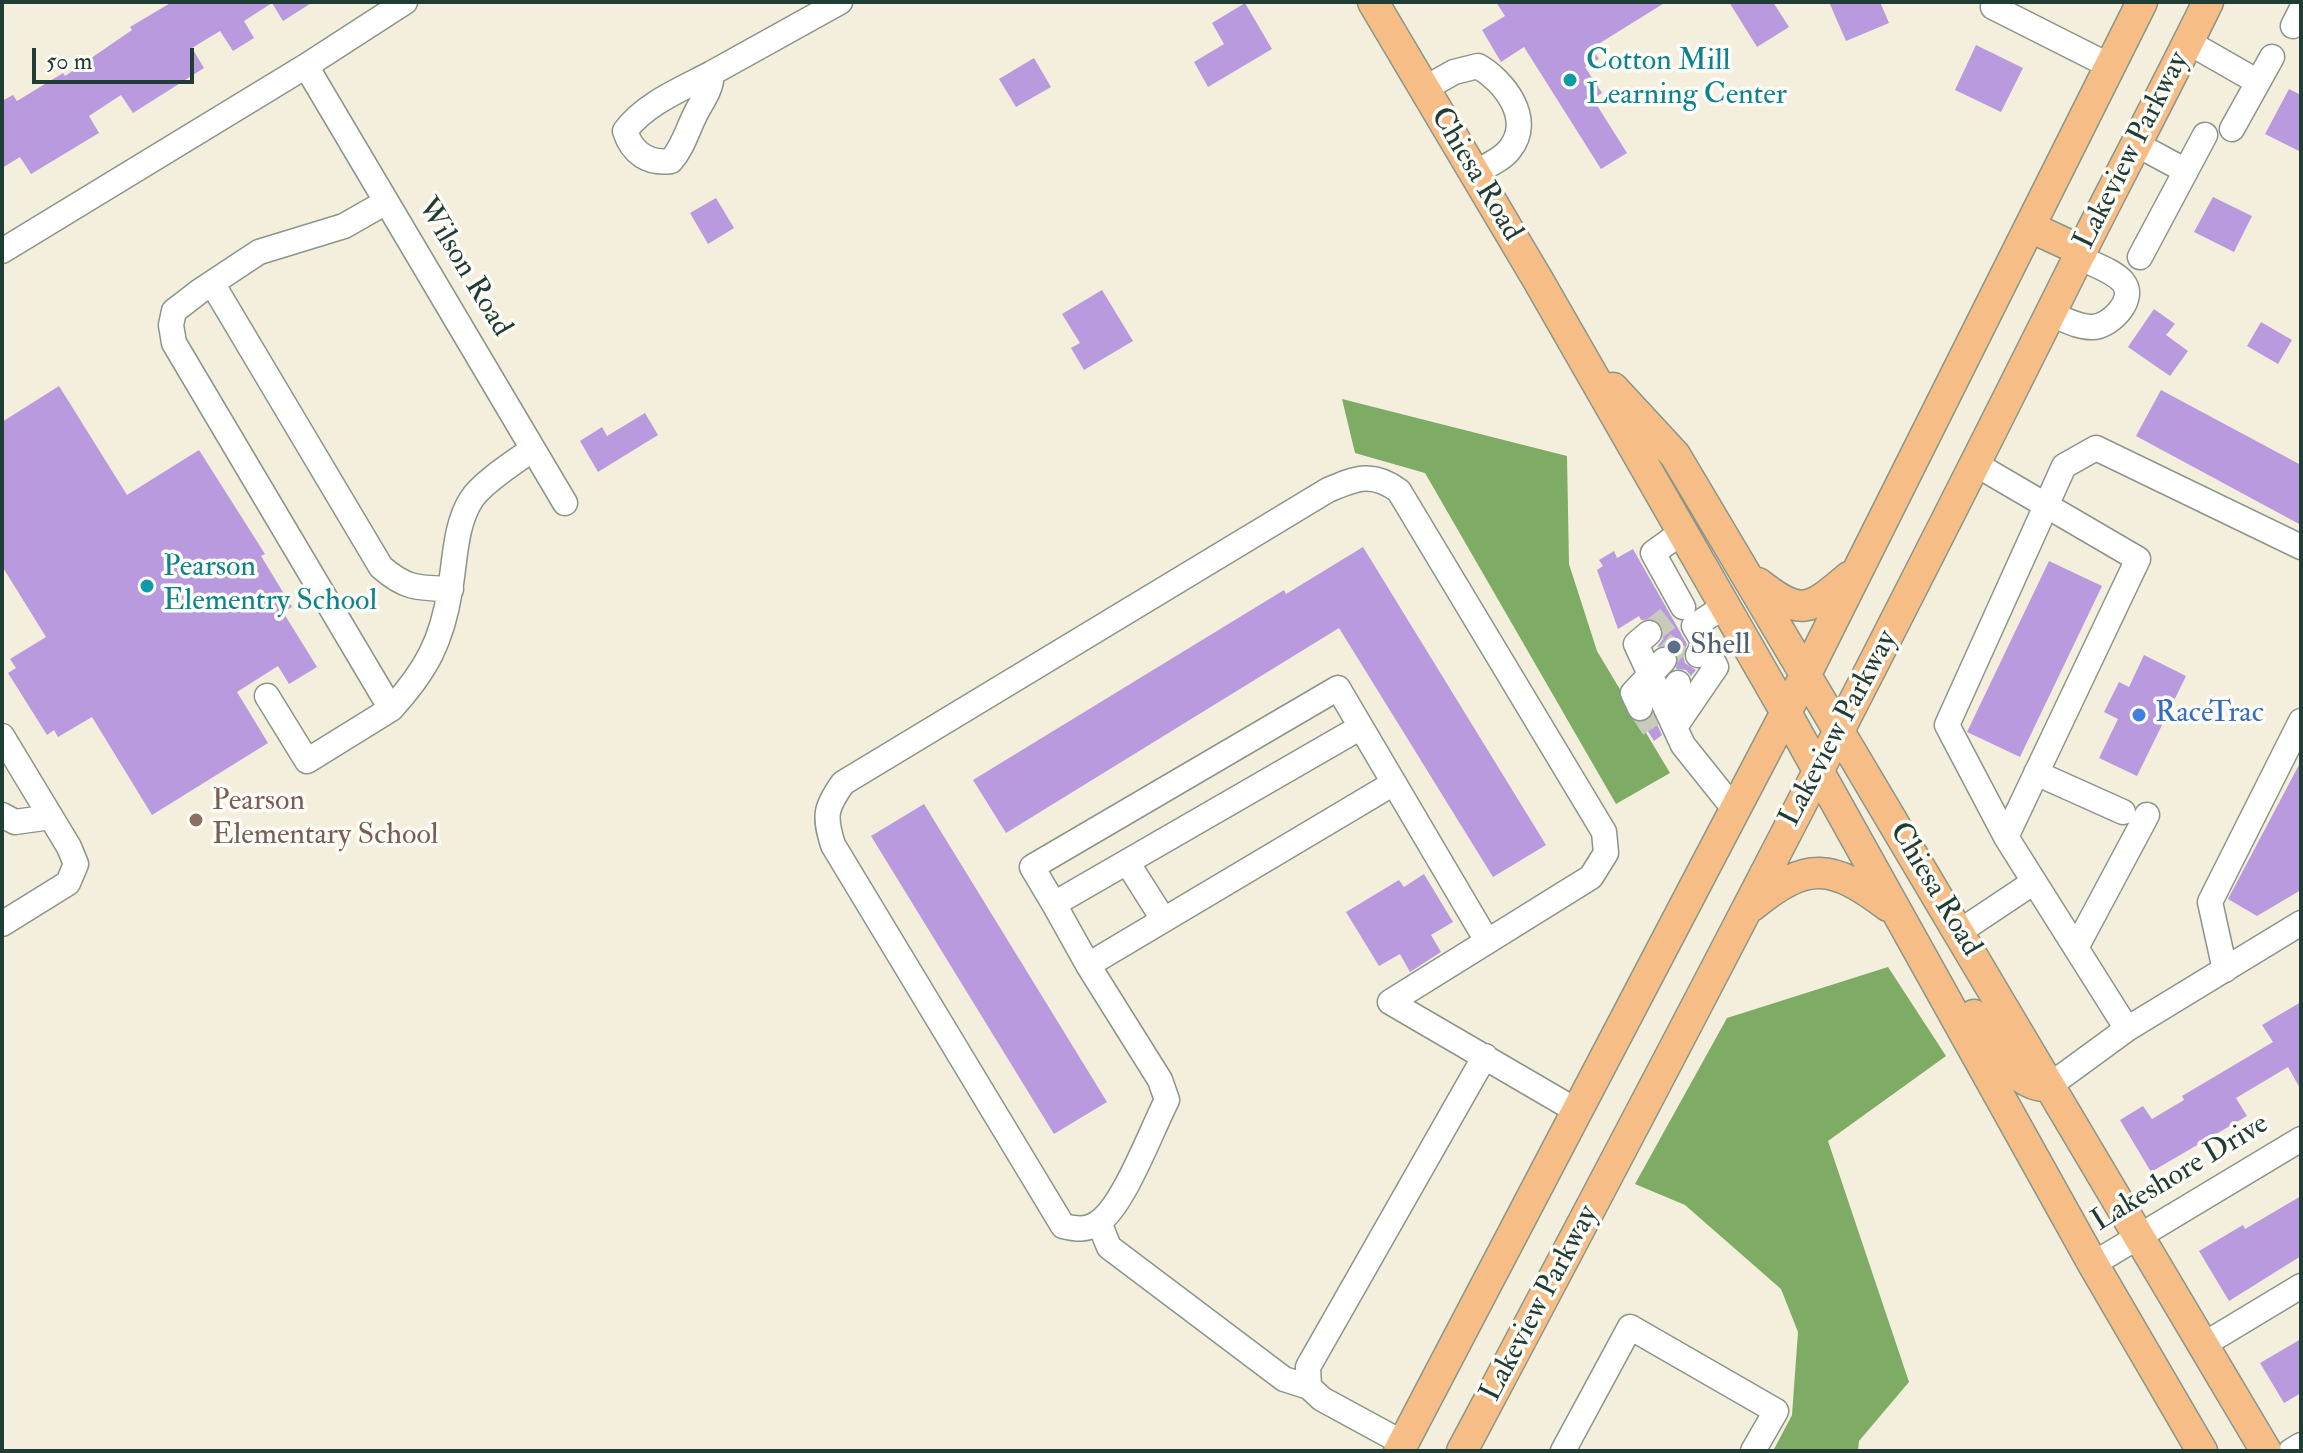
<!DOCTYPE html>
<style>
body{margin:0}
#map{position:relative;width:2303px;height:1453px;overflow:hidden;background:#f3efdc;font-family:"IM FELL Double Pica",serif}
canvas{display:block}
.frame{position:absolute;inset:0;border:4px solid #1f3d34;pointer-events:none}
.scale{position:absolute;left:32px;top:48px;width:162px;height:36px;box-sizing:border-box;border:4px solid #1f3d34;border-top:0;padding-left:10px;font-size:24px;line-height:28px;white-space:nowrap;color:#1f3d34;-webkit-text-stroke:6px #fdfcf7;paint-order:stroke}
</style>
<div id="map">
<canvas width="2303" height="1453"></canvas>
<div class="frame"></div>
<div class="scale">50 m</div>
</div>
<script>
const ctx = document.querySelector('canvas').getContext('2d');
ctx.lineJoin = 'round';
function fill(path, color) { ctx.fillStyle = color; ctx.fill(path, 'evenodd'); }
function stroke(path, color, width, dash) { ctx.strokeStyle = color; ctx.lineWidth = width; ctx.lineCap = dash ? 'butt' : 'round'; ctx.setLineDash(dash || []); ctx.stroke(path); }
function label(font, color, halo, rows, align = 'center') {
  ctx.font = font + ' "IM FELL Double Pica",serif'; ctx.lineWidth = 7; ctx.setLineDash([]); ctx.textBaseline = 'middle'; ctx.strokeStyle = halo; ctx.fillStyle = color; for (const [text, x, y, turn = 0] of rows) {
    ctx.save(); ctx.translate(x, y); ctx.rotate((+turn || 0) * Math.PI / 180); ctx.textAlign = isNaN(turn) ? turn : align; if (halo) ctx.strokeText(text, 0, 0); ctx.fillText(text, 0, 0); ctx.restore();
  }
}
const forest = new Path2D(`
 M1342,399L1567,456L1569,564L1597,651L1670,773L1616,804L1425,473L1355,453Z
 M1888,967L1946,1056L1828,1141L1909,1382L1859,1441L1858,1451H1773L1792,1415L1798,1332L1781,1289L1685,1205L1635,1184L1727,1018Z`);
const building = new Path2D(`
 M172,2H313L283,21L272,3L244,21L254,38L233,51L220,31L192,48L204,68L133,113L121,95L89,116L99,133L31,174L20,157L2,168V101L13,95L17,101L63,73L65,76L132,30L130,27Z
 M1496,2H1666L1592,48L1599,59L1585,67L1602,93L1593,99L1627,153L1601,169L1524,47L1501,62L1482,30L1505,16Z
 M1729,2H1773L1789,27L1757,47Z
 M1829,2H1880L1889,23L1846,41Z
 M1245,3L1272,49L1208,87L1194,62L1224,44L1212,23Z
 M1976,45L2023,68L2001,112L1955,90Z
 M1034,58L1051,87L1016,107L999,79Z
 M2289,89L2301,95V152L2265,134Z
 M2213,197L2252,216L2234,252L2194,232Z
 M716,198L734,228L708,244L690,213Z
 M1102,290L1133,341L1084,370L1071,348L1080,343L1062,314Z
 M2154,309L2175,324L2166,335L2188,351L2170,376L2128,347Z
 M2261,322L2292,340L2278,364L2247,346Z
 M59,386L127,495L199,450L265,554L261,556L292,607L283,612L317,667L289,684L278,666L237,692L268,743L152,815L92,717L58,737L54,730L47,735L8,673L16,668L10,659L46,637L2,566V422Z
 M2161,390L2301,465V525L2136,436Z
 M645,413L658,435L598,472L580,441L602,427L607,436Z
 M1363,547L1546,845L1493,877L1339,628L1006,833L973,780L1284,590L1286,594Z
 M1633,549L1687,644L1683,655L1685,663L1696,670L1691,676L1686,670L1676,669L1678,656L1674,649L1667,645L1657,647L1663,639L1664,631L1661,624L1655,619L1641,620L1639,616L1618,629L1597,570L1603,566L1599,560L1614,551L1617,558Z
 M2049,561L2102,586L2020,757L1967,732Z
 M2144,655L2186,676L2137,776L2099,758L2118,719L2104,712L2119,682L2129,687Z
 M1653,716L1662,735L1654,741L1642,722Z
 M2301,761V890L2257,916L2228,899Z
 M924,804L1107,1102L1054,1134L871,836Z
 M1424,874L1453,922L1431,935L1441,952L1410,972L1400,954L1379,966L1346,912L1399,880L1404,887Z
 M2301,1002V1090L2288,1067L2236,1098L2247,1116L2151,1172L2120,1120L2143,1106L2152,1119L2184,1100L2182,1096L2273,1042L2262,1025Z
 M2301,1196V1256L2229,1301L2199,1251L2243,1225L2245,1229Z
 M2301,1339V1393L2284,1403L2260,1363Z`);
const minorTunnel = new Path2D(`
 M1649,633L1672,615
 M1664,660L1684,637
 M1640,708L1659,737`);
const minor = new Path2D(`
 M1993,7L2110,66
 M2293,26L2301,10
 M2188,42L2258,82
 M306,66L565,503
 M712,73C711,91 703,99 695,115C687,131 683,147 671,161C648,164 632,153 625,131C646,103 682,89 712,73Z
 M712,73L840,2
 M1424,89L1454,72L1478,66C1504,81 1534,119 1510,149C1502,160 1486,166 1474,173
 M2232,129L2272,57
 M2136,144L2186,171
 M386,202L344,226L259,252L200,291L174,311L171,325L174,343L391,709C426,671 442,641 450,590C455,562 455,525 471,500C481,483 516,461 533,449
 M2,251L306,66L405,2
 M2140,257L2205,135
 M212,283L381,567C406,589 418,588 451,589
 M2051,314C2064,319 2079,328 2093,327C2111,326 2137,299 2123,282C2114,271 2092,264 2079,257
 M1977,465L2138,559L2006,837L2127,1029L2049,1086
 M1682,532L1653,553L1683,607
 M1649,633L1636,644L1683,745L1735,810
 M1698,655L1704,643L1694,626L1725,606
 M267,696L307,761L391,709
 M1664,704L1678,683
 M1640,708L1633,693L1664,660
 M1675,727L1716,667L1704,643
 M2,736L69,847L76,864L68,883L2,924
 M2036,773L2123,812
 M2,815L15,822L51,817
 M2006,837L1947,725L2064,466L2096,448L2301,547
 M1127,862L1163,919
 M1054,904L1032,867L1338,688L1361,727
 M1959,932L2034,882
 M1487,941L1361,727L1054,904L1088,965L1160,1080L1167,1100C1152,1129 1124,1205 1099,1222C1087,1231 1076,1229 1063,1226L833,845C824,816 825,808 843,783L1328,490C1356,478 1373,471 1399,491L1604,832L1606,853L1591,877L1390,1002L1577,1111
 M2076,948L2147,815
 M1088,965L1394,783
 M2225,970L2210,902L2301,721
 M2127,1029L2301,923
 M1099,1222L1109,1247L1284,1379L1309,1387
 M2093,1264L2301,1139
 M2203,1345L2301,1286
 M1403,1443L1322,1399L1309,1387L1308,1367L1485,1056
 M1563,1451L1630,1327L1776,1411L1753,1451
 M2291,1451L2301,1445`);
const major = new Path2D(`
 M1373,2L1538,280L1785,711L2093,1264L2202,1451
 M2030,227L2082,251
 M1613,388L1675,455L2266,1451
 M1758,583C1801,617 1809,611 1849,577
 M1752,906C1808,860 1832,864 1888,906
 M1974,1015C1991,1040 2014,1089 2049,1086
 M1399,1451L1806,674L2142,2
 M1462,1451C1672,1056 1879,659 2078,258C2121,172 2166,88 2208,2`);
const markers = [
 [1570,80,8,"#0f9aa8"],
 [147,586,8,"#0f9aa8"],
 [1674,647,8,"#5c6f8a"],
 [2139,715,8,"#3f7fe0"],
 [196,820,8,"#8d6e63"]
];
const cultureNames = [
 ["Cotton Mill",1586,63],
 ["Learning Center",1586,97],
 ["Pearson",163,569],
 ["Elementry School",163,603]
];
const streetNames = [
 ["Lakeview Parkway",2133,151,-63],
 ["Chiesa Road",1475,175,59],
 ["Wilson Road",463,268,59],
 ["Lakeview Parkway",1840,729,-62],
 ["Chiesa Road",1934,890,59],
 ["Lakeshore Drive",2181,1174,-31],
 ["Lakeview Parkway",1541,1304,-62]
];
const serviceNames = [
 ["Shell",1690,647]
];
const shopNames = [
 ["RaceTrac",2155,715]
];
const educationNames = [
 ["Pearson",212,803],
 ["Elementary School",212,837]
];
fill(forest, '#7eac65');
fill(building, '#b99ade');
stroke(minorTunnel, '#c9cbba', 24, [24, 12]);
stroke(minor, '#899688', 27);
stroke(major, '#899688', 33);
stroke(minor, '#fff', 24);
stroke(major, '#f6be86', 30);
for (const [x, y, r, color] of markers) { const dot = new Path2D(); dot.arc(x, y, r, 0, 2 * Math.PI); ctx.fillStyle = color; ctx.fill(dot); stroke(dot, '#fdfcf7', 3); }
label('30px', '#0d838f', '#fdfcf7', cultureNames, 'left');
label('30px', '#1f3d34', '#fdfcf7', streetNames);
label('30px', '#4e5e75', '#fdfcf7', serviceNames, 'left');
label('30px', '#366cbe', '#fdfcf7', shopNames, 'left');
label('30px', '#785e54', '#fdfcf7', educationNames, 'left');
</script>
